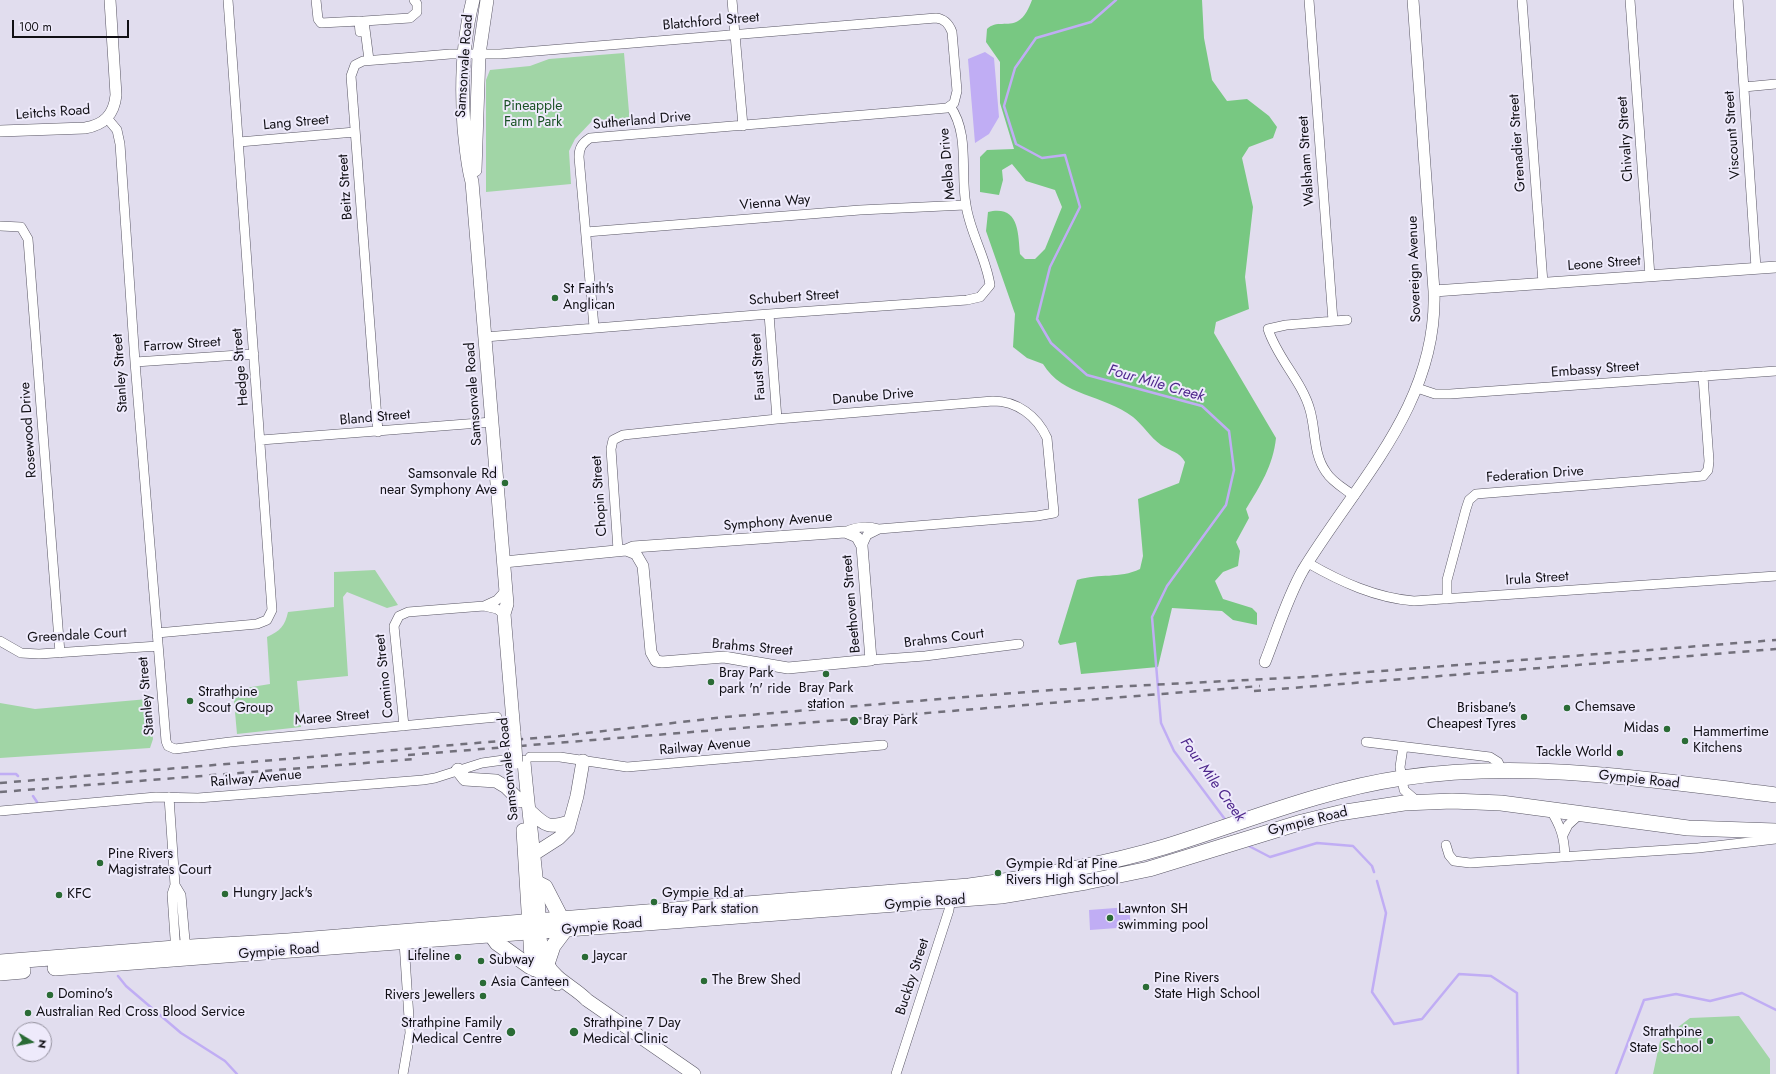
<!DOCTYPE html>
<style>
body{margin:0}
#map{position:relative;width:1776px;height:1074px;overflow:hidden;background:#e1ddee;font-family:Jost,sans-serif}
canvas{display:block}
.north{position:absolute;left:12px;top:1022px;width:40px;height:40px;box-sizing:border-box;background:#eeeafb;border:1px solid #95929f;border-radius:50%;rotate:100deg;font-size:11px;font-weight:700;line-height:16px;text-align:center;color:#100f14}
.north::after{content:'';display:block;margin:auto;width:14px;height:18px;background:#2a6b35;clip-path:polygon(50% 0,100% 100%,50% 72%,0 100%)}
.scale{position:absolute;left:12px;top:20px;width:117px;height:18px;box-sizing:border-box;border:2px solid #100f14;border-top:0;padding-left:5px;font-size:12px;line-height:14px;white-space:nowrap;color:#100f14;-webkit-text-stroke:3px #eeeafb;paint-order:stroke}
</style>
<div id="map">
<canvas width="1776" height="1074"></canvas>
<div class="north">N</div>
<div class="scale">100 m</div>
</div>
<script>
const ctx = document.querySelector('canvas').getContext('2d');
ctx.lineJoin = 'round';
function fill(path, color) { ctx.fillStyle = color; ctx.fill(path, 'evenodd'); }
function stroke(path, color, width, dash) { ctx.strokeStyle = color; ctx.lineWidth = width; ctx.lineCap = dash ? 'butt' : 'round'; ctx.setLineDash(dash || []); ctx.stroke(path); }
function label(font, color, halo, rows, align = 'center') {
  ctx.font = font + ' Jost,sans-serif'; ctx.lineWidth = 4; ctx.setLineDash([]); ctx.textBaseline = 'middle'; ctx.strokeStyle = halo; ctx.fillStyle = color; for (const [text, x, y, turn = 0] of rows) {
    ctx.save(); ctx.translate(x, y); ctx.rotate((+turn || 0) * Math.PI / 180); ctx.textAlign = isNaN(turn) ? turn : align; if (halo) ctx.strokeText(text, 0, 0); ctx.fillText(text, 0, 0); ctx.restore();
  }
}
const green = new Path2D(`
 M624,53L630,124L616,125L610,120L592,121L575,139L569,151L571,184L486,192V80L490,70L530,66L549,59Z
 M375,570L398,605L387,608L347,592L343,597L348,676L297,681L301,727L237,734L233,690L270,684L267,637C280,631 285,626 288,612L334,607V572Z
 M148,699L153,739L150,748L0,758V703L35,709Z
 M1739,1016L1770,1059V1074H1653L1660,1041L1690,1018Z`);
const forest = new Path2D(`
 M1032,0H1202L1204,38L1212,80L1227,101L1247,99L1269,116L1277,127L1273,138L1249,147L1242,158L1253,207L1245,277L1249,309L1216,322L1214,333L1276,438C1273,466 1260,486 1246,509L1249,518L1236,542L1240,551L1238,566L1223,572L1215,581L1223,599L1252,608L1257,613V625L1233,620L1222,611L1172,608L1158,667L1081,674L1076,642L1060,645L1058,642L1077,580C1100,573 1119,579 1140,569L1143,556L1138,499L1179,483L1185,462C1180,452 1170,451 1161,445C1150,437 1143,425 1133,417C1103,394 1063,397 1043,364L1027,358L1013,347L1015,314L986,231L988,212C1019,205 1018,232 1020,254L1025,259H1035L1045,249L1062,207L1055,190L1026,181L1012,164L1002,170L1003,180L999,195L980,192V157L987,150L1014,149L1000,103V62L986,42L987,29C996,20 1008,27 1018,21C1025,17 1029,8 1032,0Z`);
const water = new Path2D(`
 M985,52L994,58L999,117L989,134L975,143L968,59Z
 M1129,907L1131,927L1090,930L1089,910Z`);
const stream = new Path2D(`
 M1116,0L1091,22L1036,38L1015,68L1004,106L1016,144L1042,158L1065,155L1080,207L1050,267L1037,319L1051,343L1087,375L1202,406L1229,431L1234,470L1226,505L1167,586L1152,617L1161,723L1174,751L1227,822
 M0,774H16L18,776
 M33,796L37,802
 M1245,844L1270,857L1317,843L1353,846L1372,866L1374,872
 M1377,881L1386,913L1372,992L1394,1024L1422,1019L1459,974L1491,976L1517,993L1518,1074
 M118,976L126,986L181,1033L225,1061L237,1074
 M1616,1074L1644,1000L1676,994L1710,1001L1742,993L1776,1010`);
const minor = new Path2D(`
 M316,0L318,19L321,23L359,21L360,32
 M732,0L743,126
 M1309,0L1333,321
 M1522,0L1543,283
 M1630,0L1650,276
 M1738,0L1756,268
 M369,60L364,21L410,18L417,12V4L414,0
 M1744,87L1776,84
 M107,118L117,130L120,144L135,362L166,741L168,746L175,749L230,742L497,717
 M239,142L355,132
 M0,226L21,227L28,239L60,653
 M586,232L860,210L965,205
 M769,314L777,419
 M1347,320L1286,325L1268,329C1277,358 1302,381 1310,410C1316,431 1313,454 1326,472C1332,482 1345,489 1354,496
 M485,337L769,314L967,300L980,297L990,285C986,257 970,233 966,205C960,173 970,134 950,106
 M135,362L254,354
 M1417,388L1435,394H1450L1776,371
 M378,432L351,76L355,65L363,61L415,57L450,54H500L936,18C945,19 949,24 952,32L957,91L954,103L947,108L590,138C582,143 579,148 579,157L594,327
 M261,440L492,422
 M862,546L867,535L879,529
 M618,550L611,449L613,440L623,435L777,419L993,401C1017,401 1037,416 1047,438L1054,513L1037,516L879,529C868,526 855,527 845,532
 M1308,563C1341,582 1376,598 1414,601L1776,576
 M1447,599V580L1466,509L1469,500L1476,494L1703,476L1708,470L1709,461L1703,376
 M484,606L497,600L506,590
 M157,633L257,624L267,620L272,610L228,0
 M0,641L21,653L39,654L158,646
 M871,660L925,656L1019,644
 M404,726L394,626L399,616L408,612L484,606L497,609L504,614
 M1366,742L1490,757L1498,762L1502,770
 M1403,747L1400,767L1404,790L1418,802
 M530,757H560L627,767L883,745
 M169,797L175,885L172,894L176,953
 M1550,809C1561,827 1564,836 1565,856
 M0,811L156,797L198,798L423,780L435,778L482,763L511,759
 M1563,835L1568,825L1580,814
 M1446,845L1449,855L1454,861L1470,863L1698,848L1776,839
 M175,885L181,895L186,952
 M403,1074L410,1033L404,942
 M896,1074L949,910L951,895`);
const tertiary = new Path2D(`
 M0,131L85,128C104,125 114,115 116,95L110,0
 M1434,291L1776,267
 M504,562L626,550L633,547L845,532L857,537L862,546L871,660L788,668L724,657L662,662L656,661L651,652L643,566L636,554L626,550
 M1265,662C1277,632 1287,598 1303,570C1358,480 1438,404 1434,291L1413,0`);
const secondary = new Path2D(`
 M473,0C462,42 461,84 464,128C466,146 467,164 472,182L507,604L504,614L514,733
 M475,170L479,54L487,0
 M524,762C528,807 534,852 538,898C540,919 537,944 547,963C555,980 575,987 587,1000L694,1074
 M458,770L465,779L496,781L506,787L520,801
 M530,811C545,825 548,829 569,822
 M523,830L531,958L535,969L557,984
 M534,854L559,838L568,829L577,796L583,761`);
const trunk = new Path2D(`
 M537,883L545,887L561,918
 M492,936L497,943L529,966L535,969
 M0,962L175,948L288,941L969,886C1035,877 1100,866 1164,847C1242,823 1320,790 1402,778C1527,759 1652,780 1776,795
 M547,964L553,946L565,930
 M55,968L1001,896L1086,882L1149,869L1302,822L1339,813L1404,803L1452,801L1501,803L1688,828L1776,831
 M0,973L23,971`);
const rail = new Path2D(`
 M1254,691L1776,649
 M408,755L1260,686
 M0,783L560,736L725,717L940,699L1052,690L1305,677L1776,640
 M0,792L415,759`);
const secondaryBridge = new Path2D(`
 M514,733L516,762`);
const markers = [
 [555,298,4,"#2a6b35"],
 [505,483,4,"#2a6b35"],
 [826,674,4,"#2a6b35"],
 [711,682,4,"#2a6b35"],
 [190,701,4,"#2a6b35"],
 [1567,708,4,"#2a6b35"],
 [1524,717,4,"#2a6b35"],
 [854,721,5,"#2a6b35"],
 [1667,729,4,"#2a6b35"],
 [1685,741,4,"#2a6b35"],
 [1620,753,4,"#2a6b35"],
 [100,863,4,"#2a6b35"],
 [998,873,4,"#2a6b35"],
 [225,894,4,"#2a6b35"],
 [59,895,4,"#2a6b35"],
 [654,902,4,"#2a6b35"],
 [1110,918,4,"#2a6b35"],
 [458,957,4,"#2a6b35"],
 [585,957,4,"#2a6b35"],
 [481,961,4,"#2a6b35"],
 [704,981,4,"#2a6b35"],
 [483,983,4,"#2a6b35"],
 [1146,987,4,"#2a6b35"],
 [50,995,4,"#2a6b35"],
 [483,996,4,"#2a6b35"],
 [28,1013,4,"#2a6b35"],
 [511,1032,5,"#2a6b35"],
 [574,1032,5,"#2a6b35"],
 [1710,1041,4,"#2a6b35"]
];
const streetNames = [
 ["Blatchford Street",711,22,-5],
 ["Samsonvale Road",465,66,-86],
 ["Leitchs Road",53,113,-4],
 ["Sutherland Drive",642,121,-5],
 ["Lang Street",296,123,-5],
 ["Viscount Street",1733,135,-94],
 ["Chivalry Street",1626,139,-94],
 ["Grenadier Street",1518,143,-94],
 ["Walsham Street",1307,161,-94],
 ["Melba Drive",948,164,-95],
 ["Beitz Street",346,187,-94],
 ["Vienna Way",775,203,-5],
 ["Leone Street",1604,264,-4],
 ["Sovereign Avenue",1415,269,-92],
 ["Schubert Street",794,298,-4],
 ["Farrow Street",182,345,-4],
 ["Hedge Street",241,367,-95],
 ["Faust Street",759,367,-94],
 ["Embassy Street",1595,370,-4],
 ["Stanley Street",121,373,-94],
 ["Samsonvale Road",474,394,-94],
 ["Danube Drive",873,397,-5],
 ["Bland Street",375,418,-5],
 ["Rosewood Drive",29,430,-94],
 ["Federation Drive",1535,475,-4],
 ["Chopin Street",600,496,-94],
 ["Symphony Avenue",778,522,-5],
 ["Irula Street",1537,579,-4],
 ["Beethoven Street",852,604,-95],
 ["Greendale Court",77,636,-3],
 ["Brahms Court",944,639,-7],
 ["Brahms Street",752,648,5],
 ["Comino Street",385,676,-96],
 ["Stanley Street",147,696,-95],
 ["Maree Street",332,718,-5],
 ["Railway Avenue",705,747,-5],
 ["Samsonvale Road",509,769,-96],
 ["Railway Avenue",256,779,-5],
 ["Gympie Road",1639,780,6],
 ["Gympie Road",1308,822,-14],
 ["Gympie Road",925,903,-4],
 ["Gympie Road",602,927,-5],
 ["Gympie Road",279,952,-4],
 ["Buckby Street",913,977,-72]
];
const parkNames = [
 ["Pineapple",533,107],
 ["Farm Park",533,123]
];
const poiNames = [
 ["St Faith's",563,290],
 ["Anglican",563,306],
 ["Samsonvale Rd",497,475,"right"],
 ["near Symphony Ave",497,491,"right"],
 ["Bray Park",719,674],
 ["park 'n' ride",719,690],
 ["Bray Park",826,689,"center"],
 ["station",826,705,"center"],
 ["Strathpine",198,693],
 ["Scout Group",198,709],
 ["Chemsave",1575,708],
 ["Brisbane's",1516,709,"right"],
 ["Cheapest Tyres",1516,725,"right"],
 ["Bray Park",863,721],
 ["Midas",1659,729,"right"],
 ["Hammertime",1693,733],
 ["Kitchens",1693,749],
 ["Tackle World",1612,753,"right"],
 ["Pine Rivers",108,855],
 ["Magistrates Court",108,871],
 ["Gympie Rd at Pine",1006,865],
 ["Rivers High School",1006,881],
 ["Hungry Jack's",233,894],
 ["Gympie Rd at",662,894],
 ["Bray Park station",662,910],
 ["KFC",67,895],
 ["Lawnton SH",1118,910],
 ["swimming pool",1118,926],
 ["Lifeline",450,957,"right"],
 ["Jaycar",593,957],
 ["Subway",489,961],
 ["Pine Rivers",1154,979],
 ["State High School",1154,995],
 ["The Brew Shed",712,981],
 ["Asia Canteen",491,983],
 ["Domino's",58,995],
 ["Rivers Jewellers",475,996,"right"],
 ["Australian Red Cross Blood Service",36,1013],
 ["Strathpine Family",502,1024,"right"],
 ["Medical Centre",502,1040,"right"],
 ["Strathpine 7 Day",583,1024],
 ["Medical Clinic",583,1040],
 ["Strathpine",1702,1033,"right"],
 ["State School",1702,1049,"right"]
];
const waterNames = [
 ["Four Mile Creek",1156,384,16],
 ["Four Mile Creek",1212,780,54]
];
fill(green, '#a1d5a6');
fill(forest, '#78c882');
fill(water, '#c0adf4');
stroke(stream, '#c0adf4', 2.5);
stroke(minor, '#595664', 10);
stroke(tertiary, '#595664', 12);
stroke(secondary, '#595664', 14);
stroke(trunk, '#595664', 16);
stroke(minor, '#fff', 9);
stroke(tertiary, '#fff', 11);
stroke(secondary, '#fff', 13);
stroke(trunk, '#fff', 15);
stroke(rail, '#72707b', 2.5, [7, 7]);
stroke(secondaryBridge, '#595664', 14, []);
stroke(secondaryBridge, '#fff', 13);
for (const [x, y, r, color] of markers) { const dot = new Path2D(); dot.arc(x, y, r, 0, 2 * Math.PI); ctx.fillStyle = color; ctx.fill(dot); stroke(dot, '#eeeafb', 1.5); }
label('14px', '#100f14', '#eeeafb', streetNames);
label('14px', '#195124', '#eeeafb', parkNames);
label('14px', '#100f14', '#eeeafb', poiNames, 'left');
label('italic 15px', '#4e278c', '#eeeafb', waterNames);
</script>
